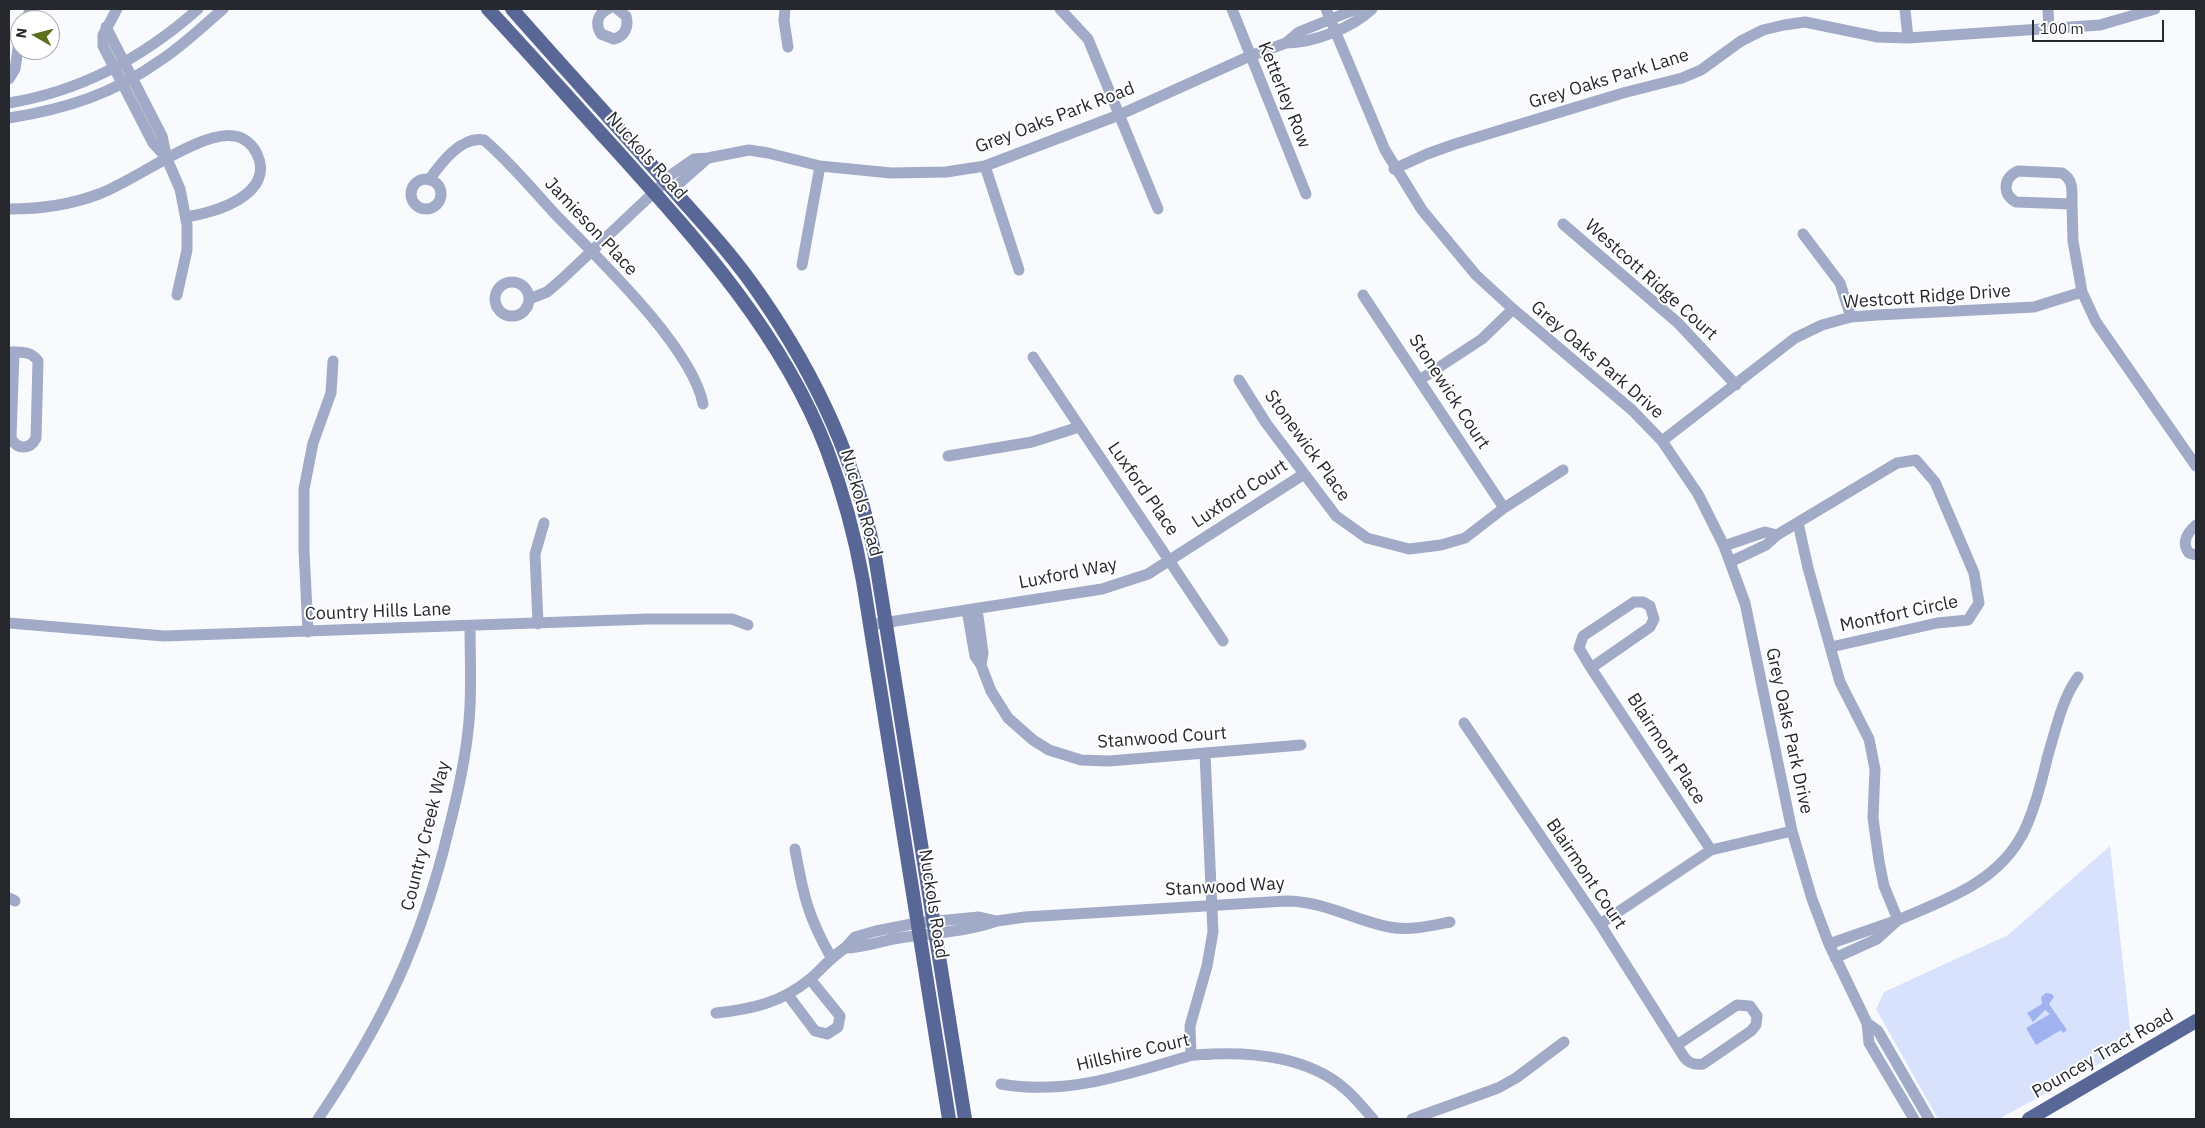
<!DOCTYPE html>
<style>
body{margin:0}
#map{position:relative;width:2205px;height:1128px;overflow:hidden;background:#f9fafe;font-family:"IBM Plex Sans",sans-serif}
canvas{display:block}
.frame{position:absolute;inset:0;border:10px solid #26282e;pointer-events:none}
.north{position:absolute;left:10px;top:10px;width:50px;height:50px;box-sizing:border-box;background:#fff;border:1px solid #a8a9ab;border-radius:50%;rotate:278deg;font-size:14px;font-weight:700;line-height:20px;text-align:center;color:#26282e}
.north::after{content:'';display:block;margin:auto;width:18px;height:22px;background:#5d701e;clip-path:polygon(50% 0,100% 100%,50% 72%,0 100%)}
.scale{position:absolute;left:2032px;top:20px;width:132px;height:22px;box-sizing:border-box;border:2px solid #26282e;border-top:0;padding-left:6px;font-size:15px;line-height:18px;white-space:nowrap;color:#26282e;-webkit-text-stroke:4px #fff;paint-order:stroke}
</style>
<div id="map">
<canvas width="2205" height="1128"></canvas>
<div class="frame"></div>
<div class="north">N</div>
<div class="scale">100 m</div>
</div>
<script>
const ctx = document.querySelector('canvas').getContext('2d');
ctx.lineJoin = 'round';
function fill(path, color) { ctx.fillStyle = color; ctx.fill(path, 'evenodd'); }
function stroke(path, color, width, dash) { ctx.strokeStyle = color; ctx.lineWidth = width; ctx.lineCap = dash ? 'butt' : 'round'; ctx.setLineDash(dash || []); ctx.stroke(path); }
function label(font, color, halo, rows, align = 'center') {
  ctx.font = font + ' "IBM Plex Sans",sans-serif'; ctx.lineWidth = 4; ctx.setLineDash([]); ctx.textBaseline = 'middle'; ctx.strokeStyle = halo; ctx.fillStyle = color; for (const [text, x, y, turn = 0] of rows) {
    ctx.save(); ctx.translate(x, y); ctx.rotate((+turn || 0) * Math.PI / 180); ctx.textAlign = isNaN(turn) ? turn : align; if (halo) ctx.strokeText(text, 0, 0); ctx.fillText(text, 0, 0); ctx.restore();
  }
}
const green = new Path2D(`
 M2110,846L2132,1046L1999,1119H1938L1876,1009L1884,992L2008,935Z`);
const forest = new Path2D(`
 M2046,993L2052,994L2054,997L2049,1004L2067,1030L2063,1033L2061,1030L2036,1045L2026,1028L2050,1014L2045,1010L2033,1022L2027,1013L2042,1004L2041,997Z`);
const minor = new Path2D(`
 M117,9L103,35V46L153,143L166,157
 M608,9C597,14 595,24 601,34L614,39C625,36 629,27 626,16L617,9
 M785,9L784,21L788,47
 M1060,9L1088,39L1158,209
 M1232,9L1306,194
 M1326,9L1385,150L1422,210L1476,275L1513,309L1632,410L1662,441L1698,494L1724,546L1745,603L1792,831L1812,899L1829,944L1867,1023L1869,1043L1914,1119
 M1356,9L1299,32L1286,43C1313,43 1352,28 1372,9
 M1905,9L1908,38
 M2048,9L2049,29
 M27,20L30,9
 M106,27L162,136L167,159L180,189L187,225V250L177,295
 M9,79L15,69L20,35
 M9,103C81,91 144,57 198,9
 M9,118C66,109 113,94 161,60C184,45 203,26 223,9
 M708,158L749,150L768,153L820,166L891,173L946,172L985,166L1119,115L1250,56L1286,43
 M985,166L1019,270
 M1394,169L1427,154L1455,144L1623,93L1682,78L1701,70L1741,41L1763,30L1784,25L1805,22L1878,37L1908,38L2100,25L2155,9
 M2018,171L2062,173C2074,180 2072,192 2072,204L2016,202C2002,194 2003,178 2018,171Z
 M665,179L694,159L708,158L673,189
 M411 194a15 15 0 1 1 30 0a15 15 0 1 1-30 0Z
 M429,180C441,163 461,136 484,140C510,162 532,189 555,214C597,257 692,347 703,404
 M2072,204L2073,241L2082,292L2096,322L2196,466
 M9,209C39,209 70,205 99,194C133,182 201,130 234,136C244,137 253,145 257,154C276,194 215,213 186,217
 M1563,224L1678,323L1736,385
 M1803,234L1840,283L1851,317
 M802,265L820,166
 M495 299a17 17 0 1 1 34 0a17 17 0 1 1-34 0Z
 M1363,295L1504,508
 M529,299L547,292L561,280L666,181
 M9,352C21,352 31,351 38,361L36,438C30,450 17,450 11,438L14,352
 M1033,357L1223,641
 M1421,379L1482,339L1513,309
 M1239,380L1266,423L1336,516L1367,538L1409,549L1441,545L1465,538L1504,508L1563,470
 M1662,441L1795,338L1822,325L1851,317L1877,315L2034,307L2082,292
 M948,456L1032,442L1079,427
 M1798,523L1808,568L1840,682L1869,739L1875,769L1873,818L1879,861L1884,886L1898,920C1942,901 1991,885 2018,842C2032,821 2042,780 2048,755C2056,729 2062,699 2078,677
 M2196,525C2187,533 2181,542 2189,553L2196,555
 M1777,535L1897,463L1916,460L1935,482L1974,573L1979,603L1968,620L1937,623L1831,647
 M1724,546L1765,532L1777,535L1766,545L1730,562
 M977,609L983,653L981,665
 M967,610L975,656L981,665L991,691L1008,718L1033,740L1049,750L1081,760L1109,761L1301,745
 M9,623L164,636L648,619H732L748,625
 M538,624L535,554L544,523
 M870,625L1102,589L1148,574L1304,474
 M308,632L304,550V489L313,443L331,393L333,361
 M1591,668L1579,648L1583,636L1634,602H1643L1650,606L1654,619L1650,627L1591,668L1711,850
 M1464,723L1600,924L1684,1057C1689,1064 1695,1065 1703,1064L1751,1031L1756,1025L1757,1016L1750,1006L1737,1005L1677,1045
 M795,849C803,894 808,917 831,957
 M9,898L15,901
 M979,917L997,921C968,931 936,933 906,937C885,939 866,948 845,948L855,937L876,931L917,923Z
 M997,921L1025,917L1286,901C1323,901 1354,920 1389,927C1410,931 1430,926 1450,922
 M1600,924L1711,850L1792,831
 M1829,944L1898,920L1877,939L1835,958
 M788,995L815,1031L827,1034L838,1027L840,1016L810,979
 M716,1013C752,1009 781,1003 810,979C822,969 831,957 845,948
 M1867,1023L1878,1031L1929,1119
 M1191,1055L1190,1026L1207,966L1213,932L1205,753
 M1001,1084C1066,1096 1128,1074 1189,1056C1196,1054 1205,1055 1212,1054C1256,1052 1310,1058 1345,1089C1355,1097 1364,1109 1373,1119
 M318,1119C383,1023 422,942 449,828C458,793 466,757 469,721C472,690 470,658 470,626
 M1412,1119L1498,1088L1516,1078L1564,1042`);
const major = new Path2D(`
 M488,9C532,56 574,104 618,152C699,242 783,335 827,450C843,492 855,536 863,581L949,1119
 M512,9C568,73 627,136 683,201C710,231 737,261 760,295C815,374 856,462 875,556L965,1119
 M2029,1119L2196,1021`);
const streetNames = [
 ["Grey Oaks Park Lane",1609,79,-17],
 ["Ketterley Row",1284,95,68],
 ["Grey Oaks Park Road",1055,118,-21],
 ["Nuckols Road",646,156,48],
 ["Jamieson Place",591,227,47],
 ["Westcott Ridge Court",1651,280,42],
 ["Westcott Ridge Drive",1927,297,-4],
 ["Grey Oaks Park Drive",1597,360,41],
 ["Stonewick Court",1449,392,57],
 ["Stonewick Place",1307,446,54],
 ["Luxford Place",1143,489,55],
 ["Luxford Court",1240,494,-33],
 ["Nuckols Road",861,503,74],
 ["Luxford Way",1068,574,-11],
 ["Country Hills Lane",378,612,-2],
 ["Montfort Circle",1899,614,-12],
 ["Grey Oaks Park Drive",1789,731,78],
 ["Stanwood Court",1162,738,-4],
 ["Blairmont Place",1666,749,57],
 ["Country Creek Way",426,836,-76],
 ["Blairmont Court",1586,874,56],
 ["Stanwood Way",1225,887,-3],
 ["Nuckols Road",933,904,81],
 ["Hillshire Court",1133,1053,-13],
 ["Pouncey Tract Road",2103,1054,-30]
];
fill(green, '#d9e2fd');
fill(forest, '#a0b2f0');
stroke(minor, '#a1aac6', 11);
stroke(major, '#596797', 14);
label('18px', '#26282e', '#fff', streetNames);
</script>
